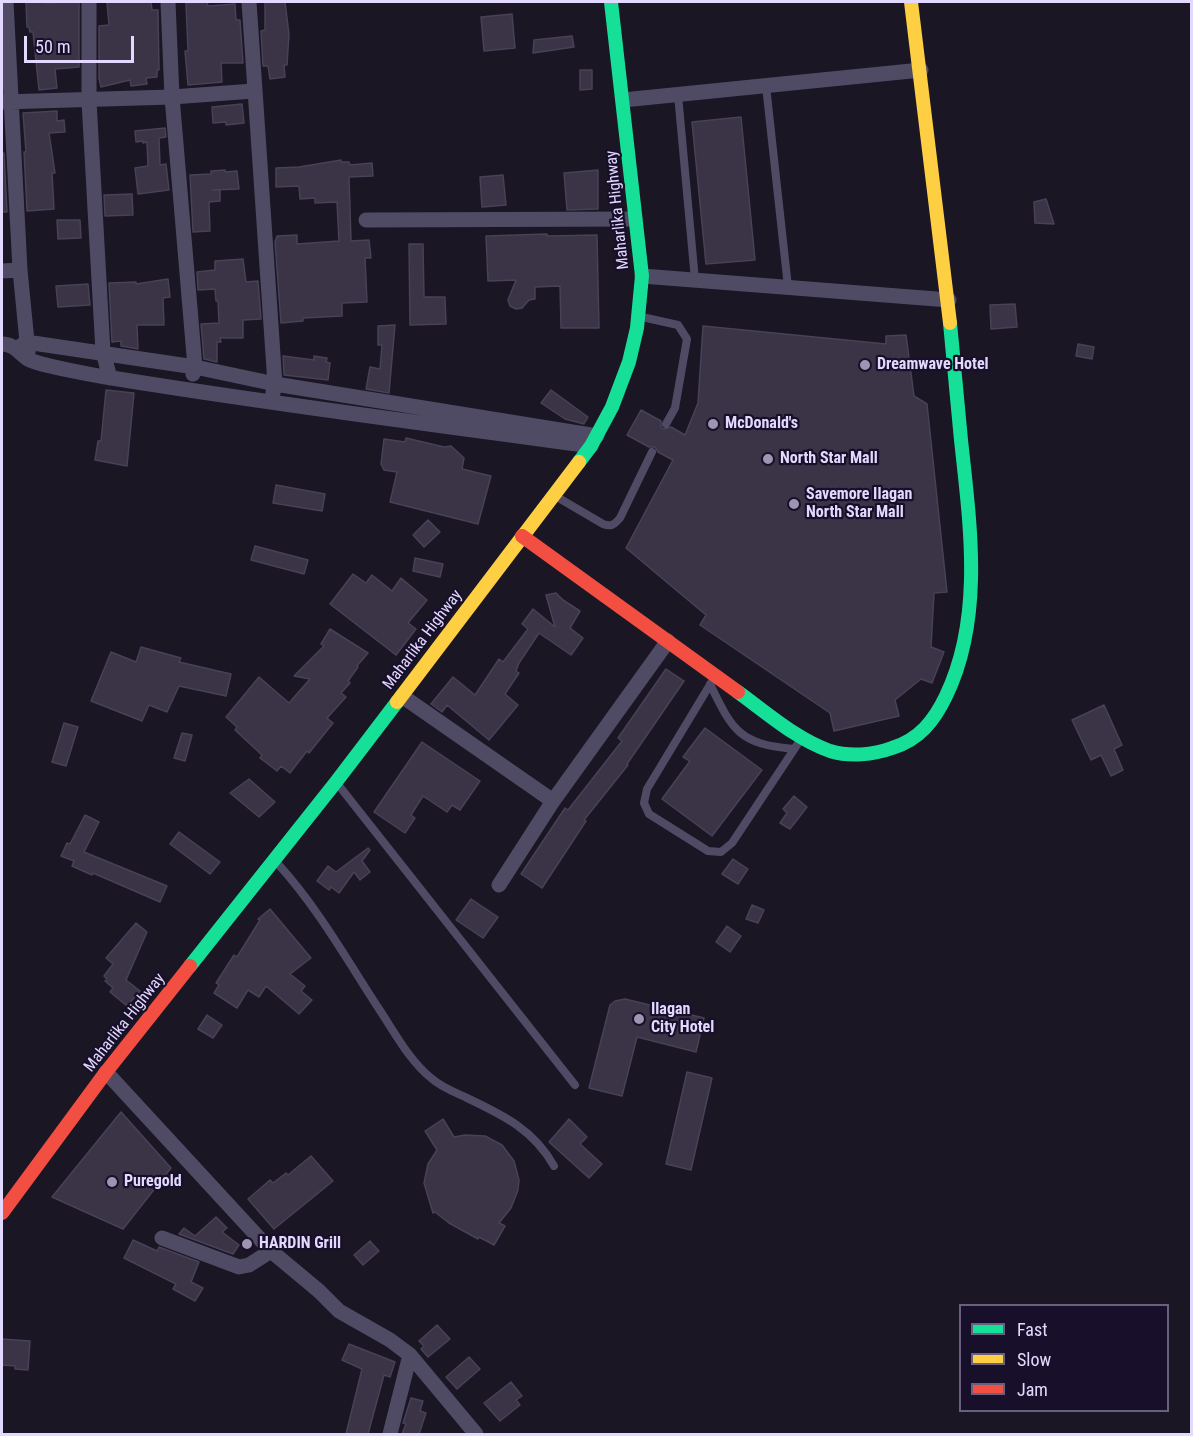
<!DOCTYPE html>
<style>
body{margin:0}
#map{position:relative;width:1193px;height:1436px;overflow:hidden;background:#1a1624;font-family:"Roboto Condensed",sans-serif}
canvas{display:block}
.frame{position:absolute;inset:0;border:3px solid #e3d9ff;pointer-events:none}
.legend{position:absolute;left:959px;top:1304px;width:210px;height:108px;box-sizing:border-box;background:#18102a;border:2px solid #69607f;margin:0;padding:8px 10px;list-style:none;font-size:18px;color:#e3d9ff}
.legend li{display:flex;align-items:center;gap:12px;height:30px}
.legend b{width:30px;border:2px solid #69607f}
.scale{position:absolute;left:24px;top:36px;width:110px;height:27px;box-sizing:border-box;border:3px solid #e3d9ff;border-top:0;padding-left:8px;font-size:18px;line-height:21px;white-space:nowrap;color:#e3d9ff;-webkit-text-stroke:4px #18102a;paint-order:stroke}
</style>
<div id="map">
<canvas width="1193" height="1436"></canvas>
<div class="frame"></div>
<ul class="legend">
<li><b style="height:8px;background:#16e098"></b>Fast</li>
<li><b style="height:8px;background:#ffcf43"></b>Slow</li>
<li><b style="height:8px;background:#f24e42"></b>Jam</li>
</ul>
<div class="scale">50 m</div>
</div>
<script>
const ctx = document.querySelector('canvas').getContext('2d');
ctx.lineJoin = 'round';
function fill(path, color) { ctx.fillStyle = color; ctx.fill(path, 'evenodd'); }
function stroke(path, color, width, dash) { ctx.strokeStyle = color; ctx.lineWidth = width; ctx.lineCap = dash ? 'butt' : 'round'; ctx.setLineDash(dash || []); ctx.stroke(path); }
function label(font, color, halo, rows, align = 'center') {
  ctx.font = font + ' "Roboto Condensed",sans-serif'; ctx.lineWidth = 4.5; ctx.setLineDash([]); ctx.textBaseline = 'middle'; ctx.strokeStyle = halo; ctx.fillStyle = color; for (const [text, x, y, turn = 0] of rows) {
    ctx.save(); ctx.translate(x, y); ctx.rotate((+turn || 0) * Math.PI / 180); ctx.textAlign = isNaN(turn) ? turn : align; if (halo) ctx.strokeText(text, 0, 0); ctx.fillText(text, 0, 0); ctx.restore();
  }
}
const building = new Path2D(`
 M26,2H45V3L79,2V67L55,69L57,88L39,90L33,32H30L29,27H27Z
 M107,2H151L152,10H158L159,70H157V77L146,78L147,84L131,86L130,80L101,87L99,78V26L109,25Z
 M207,2L208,6L235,4L236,20H240L243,63H221L222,82L188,85L185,51H188L186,3Z
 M265,2H285L289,34L287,65H284L285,77L270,79L268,66H263L261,31L265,30Z
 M512,14L515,48L484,51L481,17Z
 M572,36L574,47L533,53L534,40Z
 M580,70H592V89L580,90Z
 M242,104L244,123L226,125V122L213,123L212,107Z
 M57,111V121L64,120L65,132L49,133L55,173H52L54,209L27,211L24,152H26L23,113Z
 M741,117L755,260L706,264L692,122Z
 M165,128L166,137L159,138L160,165L166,164L169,190L138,194L135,168L148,166L147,142L143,143V141L136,142L135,131Z
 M2,153H4L7,212H2Z
 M341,160V162H349L350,165L372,163L373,176L349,177L351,241L369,240L371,258H365L367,302L342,303V316L303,318V321L281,323L275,242L277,236L297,235V244L339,241L337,202L315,203V198L300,199L299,186L276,187V168L299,167Z
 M225,170V172L237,171L239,189L212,190H220V201L209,202L210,231L193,232L190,175L211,174V171Z
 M598,170V209L567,210L564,173Z
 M503,175L506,205L482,207L480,177Z
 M132,194L133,215L105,216L104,195Z
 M1046,199L1054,224L1035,223L1034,202Z
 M57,220H80L81,238L58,239Z
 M547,234V236L597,235L599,328H561L560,286L535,287V299L529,300L522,308L516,309L510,306L508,300L516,280L488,281L486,236Z
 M409,244H423L424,297H445L446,324L410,325Z
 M243,259L246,282L258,281L261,319L243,320V338H220L221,342H217V362L204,359L201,324L219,323L218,301H216L215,289L198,290L197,272L215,270V261Z
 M168,279L170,297L163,298L164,325H137L138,349L121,346V341L112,342L109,283L136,282V284Z
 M88,284L90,305L58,307L56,286Z
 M1015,304L1017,327L991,329L990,305Z
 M395,325L389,393L366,389L370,367L380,369L382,345H378V326Z
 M703,326L886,344V336L906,335L914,396L927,404L947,592L934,593L931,647L944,652L932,683L921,679L895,700L899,716L834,731L830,713L700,625L706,615L626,548L673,460L658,452L655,447H649L627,435L641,410L661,421V427L664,429L671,427L685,435L698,403Z
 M1078,344L1094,347L1092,359L1076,356Z
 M283,356L314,360V356L327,358L326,362L330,363L328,380L284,375Z
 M106,390L134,393L127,466L95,460L98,441H101Z
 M551,390L588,417L584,424L565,419L541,403Z
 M406,438L444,447L451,446L464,458L462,469L491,476L478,524L390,502L397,472L384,470L381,464L384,439L405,442Z
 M276,485L325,494L322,511L273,503Z
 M428,520L440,532L424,547L413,535Z
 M255,546L308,560L304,574L251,560Z
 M415,558L443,564L440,577L413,571Z
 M353,574L366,583L372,575L392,591L401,578L427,600L408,623L416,629L396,655L330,604Z
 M556,593L563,600L580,611L570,628L583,638L571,655L539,633L519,663L516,671L519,673L505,694L518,705L489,740L447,705L442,712L431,704L453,677L475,695L499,659L503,662L528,629L522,624L533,609L555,627L546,595Z
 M330,629L368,653L357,666L358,667L348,681L350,683L341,693L346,697L327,718L333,723L309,753L307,751L290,773L281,766L277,771L260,758L262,755L235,730L237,727L226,717L259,677L289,703L310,679L294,676L324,646L321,644Z
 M141,647L181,658L179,662L231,674L226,696L179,686L167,712L149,705L142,721L91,701L111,652L136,662Z
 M666,669L684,681L627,764L628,765L584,820L586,821L542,888L521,874L565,808L568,810L622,741L618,738Z
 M1104,705L1122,745L1114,749L1123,770L1111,776L1101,755L1091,760L1072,720Z
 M64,723L78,727L66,766L52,762Z
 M705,728L762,770L712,836L662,799L690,761L683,757Z
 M182,733L192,735L185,761L174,758Z
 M422,742L480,781L460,810L452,805L447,812L423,796L411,815L415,818L405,833L374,812Z
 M249,779L275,802L259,817L230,793Z
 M794,796L807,807L790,829L780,823L787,813L783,809Z
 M85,815L99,822L84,852L167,886L160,902L93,873L92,875L72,866L74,861L61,856L67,843L70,844Z
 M179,832L220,862L210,874L170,844Z
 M368,848L370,850L362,861L370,872L360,880L354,872L339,893L331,887L329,890L317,881L328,866L336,872Z
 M733,859L748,869L738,884L722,874Z
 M471,899L498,917L483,938L456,920Z
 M752,905L764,910L758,923L746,919Z
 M270,909L311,958L290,974L305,986L301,991L312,1000L299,1014L266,986L259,997L248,990L237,1008L214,993L219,985L216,983L234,955L237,957L260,920L258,919Z
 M136,923L147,932L126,980L140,991L127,1006L110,992L113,988L105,981L107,979L104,976L113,964L106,958Z
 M727,926L741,936L730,952L716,942Z
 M625,999L704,1018L696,1052L637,1037L622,1096L589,1088L610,1005L615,1001Z
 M207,1015L222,1025L213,1038L198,1029Z
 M687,1072L712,1078L691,1170L666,1164Z
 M121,1112L171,1168L123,1229L52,1197Z
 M443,1119L454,1137L465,1135L485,1136L502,1145L514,1161L519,1180L518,1190L511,1208L499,1223L505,1226L494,1245L479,1237L478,1239L449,1223L435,1212L433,1213L424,1183L428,1164L437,1150L425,1131Z
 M569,1119L587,1137L580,1144L602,1164L589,1178L549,1142Z
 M311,1156L333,1181L274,1229L248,1199L270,1180L273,1183L286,1173L288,1175Z
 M216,1217L227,1228L222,1232L239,1245L233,1254L179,1234L184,1228L195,1236Z
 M133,1240L157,1251L159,1247L199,1262L191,1282L203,1288L195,1301L173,1289L176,1284L124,1258Z
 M370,1241L379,1251L363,1265L354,1255Z
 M437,1325L450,1339L428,1357L421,1349L424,1346L419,1341Z
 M2,1339L30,1341L28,1370L15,1369V1366L2,1365Z
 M349,1344L395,1362L390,1377L384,1375L368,1434H346L362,1369L342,1360Z
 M469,1357L480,1369L457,1389L446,1377Z
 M511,1382L522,1396L516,1400L520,1405L500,1421L484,1403Z
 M411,1398L423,1401L420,1411L426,1413L419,1434H402L406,1424L403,1423Z`);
const lane = new Path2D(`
 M766,86L788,287
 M678,95L695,280
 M642,317L678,325L687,339L675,408L666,424
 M557,497L603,524C611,527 614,525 620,518L652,452
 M714,678L647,789L644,803L649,814L708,851L721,852L732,843L801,739
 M710,684C733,732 740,744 794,749
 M340,787L575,1085
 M278,864C318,908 347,960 379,1009C395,1033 409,1060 431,1078C441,1087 454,1092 467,1098C503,1115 534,1130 554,1166`);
const street = new Path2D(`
 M6,2L20,270L28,352
 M89,2V101L103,352L110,378
 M168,2L172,97L195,367L193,374
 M249,2L275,384L273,393
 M623,100L921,70
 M2,102L172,97L254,91
 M366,220L635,219
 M2,271L20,270
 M642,276L949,300
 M2,344C14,344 19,353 28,359C37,365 98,376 112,378C271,404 431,424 591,446
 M17,349L26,342L195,367L275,384L597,436
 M402,696L553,801
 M499,885L553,801L668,641
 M106,1072L271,1251L319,1291L339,1311L390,1340L410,1355L476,1434
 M162,1238L239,1267L249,1265L271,1251
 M390,1434L410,1355`);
const fast = new Path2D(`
 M579,462L591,446L612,407L629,362L637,328L642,276L611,2
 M738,692C767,713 796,739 830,751C850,757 873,755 892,748C919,740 934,721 946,696C984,617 970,524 961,440C957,401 954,362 950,323
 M190,966L336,782L397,702`);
const slow = new Path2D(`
 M911,2L950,323
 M397,702L579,462`);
const jam = new Path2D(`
 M522,536L738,692
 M2,1213L106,1072L190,966`);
const markers = [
 [865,365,6,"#9d95b2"],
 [713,424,6,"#9d95b2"],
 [768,459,6,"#9d95b2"],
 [794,504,6,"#9d95b2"],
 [639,1019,6,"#9d95b2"],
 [112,1182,6,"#9d95b2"],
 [247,1244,6,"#9d95b2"]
];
const streetNames = [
 ["Maharlika Highway",618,210,-96],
 ["Maharlika Highway",423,640,-53],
 ["Maharlika Highway",125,1023,-52]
];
const poiNames = [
 ["Dreamwave Hotel",877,365],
 ["McDonald's",725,424],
 ["North Star Mall",780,459],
 ["Savemore Ilagan",806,495],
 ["North Star Mall",806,513],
 ["Ilagan",651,1010],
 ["City Hotel",651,1028],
 ["Puregold",124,1182],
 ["HARDIN Grill",259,1244]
];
fill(building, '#3a3446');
stroke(building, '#484158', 1.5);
stroke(lane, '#504b65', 8);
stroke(street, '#504b65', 15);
stroke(fast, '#16e098', 14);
stroke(slow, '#ffcf43', 14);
stroke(jam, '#f24e42', 14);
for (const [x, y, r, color] of markers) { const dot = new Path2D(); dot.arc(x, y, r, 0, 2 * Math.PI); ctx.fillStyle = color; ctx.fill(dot); stroke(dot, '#18102a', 2); }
label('16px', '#e3d9ff', '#18102a', streetNames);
label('bold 16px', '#e3d9ff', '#18102a', poiNames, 'left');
</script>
